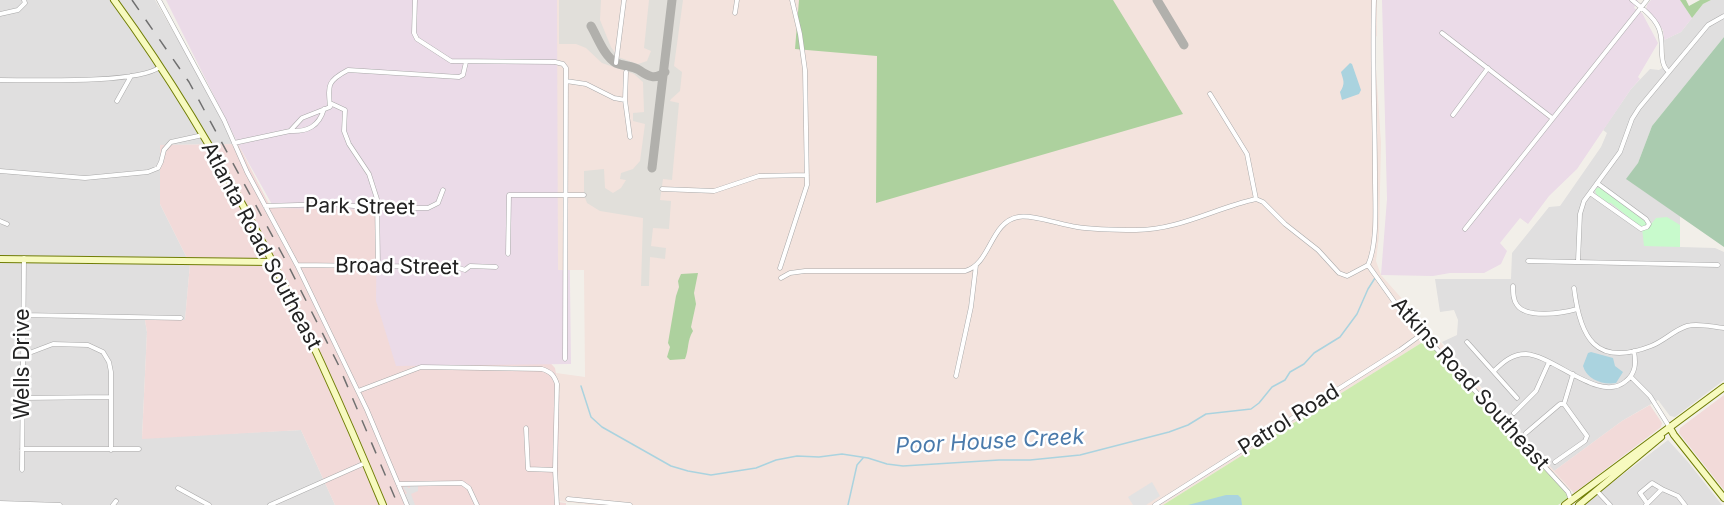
<!DOCTYPE html>
<style>
body{margin:0}
canvas{display:block;background:#f2efe9}
</style>
<canvas width="1724" height="505"></canvas>
<script>
const ctx = document.querySelector('canvas').getContext('2d');
ctx.lineJoin = 'round';
function fill(path, color) { ctx.fillStyle = color; ctx.fill(path, 'evenodd'); }
function stroke(path, color, width, dash) { ctx.strokeStyle = color; ctx.lineWidth = width; ctx.lineCap = dash ? 'butt' : 'round'; ctx.setLineDash(dash || []); ctx.stroke(path); }
function label(font, color, halo, rows, align = 'center') {
  ctx.font = font + ' Inter,sans-serif'; ctx.lineWidth = 5; ctx.setLineDash([]); ctx.textBaseline = 'middle'; ctx.strokeStyle = halo; ctx.fillStyle = color; for (const [text, x, y, turn = 0] of rows) {
    ctx.save(); ctx.translate(x, y); ctx.rotate((+turn || 0) * Math.PI / 180); ctx.textAlign = isNaN(turn) ? turn : align; if (halo) ctx.strokeText(text, 0, 0); ctx.fillText(text, 0, 0); ctx.restore();
  }
}
const residential = new Path2D(`
 M0,0H155L238,144L161,145L160,204L190,264L185,320H145L147,332L142,438L301,430L335,505H0Z
 M1711,0H1724V37L1652,126L1638,163L1627,179L1680,216V247L1715,248L1724,252V380L1675,417L1670,416L1658,400L1622,421L1554,471L1442,342L1457,335L1458,320L1454,310L1440,312L1435,279H1511L1512,253L1549,207L1560,206L1601,147L1607,133L1603,130L1631,89L1650,69L1659,70L1665,66L1664,40L1681,32L1703,4Z
 M1668,440L1688,462L1722,505H1583Z`);
const commercial = new Path2D(`
 M238,144L270,206H381L465,272L555,368L560,397L558,502L566,503V505H335L301,430L142,439L147,332L145,320H185L190,264L160,204V145Z
 M1724,395V490L1679,433L1680,428Z
 M1650,405L1662,423L1661,427L1574,493L1554,471L1622,421Z`);
const industrial = new Path2D(`
 M166,0H604L569,199L571,364L396,366L376,301L377,210L274,208L238,144Z
 M1382,0H1638L1634,8L1642,13L1658,43L1638,77L1640,79L1631,89L1577,169L1549,196L1528,224L1520,218L1500,243L1507,251L1501,264L1484,273H1450L1433,276L1381,275L1387,199Z
 M1651,0H1680L1692,18L1681,32L1664,40L1663,30L1646,9L1647,5Z`);
const military = new Path2D(`
 M557,0H1377V36L1374,38L1381,143L1379,236L1376,261L1381,275L1571,490L1567,493L1426,340L1163,505H593L558,501L560,397L556,373L585,377L584,270H558Z`);
const airport = new Path2D(`
 M559,0H601L600,20L611,47L618,57L638,64L647,61L651,51L644,48L649,0H683L674,66L682,72L680,91L671,99L670,101L679,103L672,180L663,179L660,200L671,201L669,229L653,228L651,246L666,248L665,259L650,257L649,286H641L643,218L600,211L587,203L584,195V171L604,169L605,188L613,193L621,188L626,180L620,179L621,173L633,169L640,161L645,124L633,121V113L644,112L643,82L634,74L602,63L586,48L576,44H559Z`);
const grass = new Path2D(`
 M1426,340L1550,474L1567,493V499L1558,505H1163Z`);
const forest = new Path2D(`
 M799,0H1113L1183,114L876,203L877,56L795,49Z
 M1680,0H1686L1689,6L1700,0H1711L1703,4L1692,18Z
 M698,273L694,293L696,304L691,327L693,331C687,340 689,350 685,359L670,360L667,357L670,347L668,343L676,296L679,287L678,281L681,274Z`);
const cemetery = new Path2D(`
 M1724,37V247L1626,179L1638,163L1652,126Z`);
const park = new Path2D(`
 M1600,187L1647,223H1652L1656,218L1667,217L1680,225V247L1644,246L1642,228L1611,203H1607L1596,194L1595,189Z`);
const parking = new Path2D(`
 M1152,482L1160,496L1146,505H1133L1128,497Z
 M410,485L418,486V491L411,494L415,505H409L405,495L407,493L403,487L407,486L408,488H410Z`);
const water = new Path2D(`
 M1350,63L1352,64L1361,90L1359,94L1342,100L1340,92C1346,83 1343,80 1341,72Z
 M1591,352L1613,358L1615,366L1623,372L1616,383C1603,385 1587,380 1583,366L1588,353Z
 M1226,495H1238L1241,498L1242,505H1188Z`);
const stream = new Path2D(`
 M581,386L591,417L602,427L671,466L688,471L711,475L756,468L776,460L797,456L819,457L842,454L868,458L887,464L903,466L999,460H1030L1080,455L1169,432L1188,425L1206,414L1251,409L1259,403L1272,387L1285,380L1290,372L1304,364L1314,353L1340,337L1357,314L1368,289L1375,278
 M848,505L857,465L863,458`);
const taxiway = new Path2D(`
 M1157,0L1184,45
 M591,26C598,38 604,56 616,63C623,66 633,66 639,70C649,77 655,80 665,72
 M652,168L672,0`);
const street = new Path2D(`
 M159,0L224,120L247,172L297,265L367,410L407,505
 M415,0L414,33L417,39L451,61L555,62L563,64L566,68L565,359
 M1632,0C1642,8 1657,19 1660,32C1664,46 1658,63 1669,72
 M735,13L737,0
 M0,14L18,10L25,3L24,0
 M1442,33L1552,118
 M616,63L624,0
 M626,72L625,100L630,137
 M0,80C33,80 137,84 160,67
 M566,81L586,84L614,98L625,100
 M1210,94L1247,154L1256,199
 M117,101L131,76
 M330,103L345,110L344,131L349,144L369,174L377,199L378,266
 M1453,115L1488,68
 M290,131C308,132 319,126 324,109
 M234,143L290,131L302,118L330,107C328,85 327,81 348,70L459,77L463,75L466,62
 M0,171L85,178L148,172L158,168L161,162L164,150L171,142L203,135
 M662,189L714,191L759,176L807,175
 M1590,193L1641,229L1647,227L1649,224L1646,219L1597,183
 M265,206L331,204L377,208H428L438,203L443,190
 M0,221L7,224
 M1465,229L1647,0
 M508,254L509,195H584
 M1528,261L1718,265
 M1578,261L1580,214L1584,201L1620,152L1632,119L1639,108L1708,25L1724,16
 M297,265L456,267L465,270L470,266L496,267
 M1368,265L1398,307L1568,492L1571,500
 M1368,265C1378,243 1375,204 1375,179C1375,119 1372,60 1374,0
 M780,268L807,185L805,70L800,34L792,0
 M781,278L790,273L805,271H965C991,264 990,222 1018,217C1032,214 1061,225 1077,227C1096,230 1117,230 1136,230C1179,230 1215,208 1256,199L1263,202L1285,224L1318,250L1339,273L1347,276L1351,274L1368,265
 M1513,286C1513,293 1513,300 1517,305C1527,319 1563,313 1577,309
 M1574,288C1580,337 1595,368 1651,346C1664,341 1674,330 1687,326C1699,323 1712,327 1724,328
 M23,315L181,318
 M1467,342L1517,398
 M24,355L53,344L88,345L103,352L109,362L111,372V450
 M1494,371C1503,362 1512,354 1526,354C1555,356 1600,404 1626,381C1636,373 1636,363 1634,351
 M956,376L971,307L976,265
 M1631,377L1650,396L1670,428
 M358,391L421,367L542,369C551,372 554,375 557,384L555,470L557,505
 M23,398L111,397
 M1514,413L1536,391L1549,362
 M526,428L528,469L555,470
 M1526,433L1560,404H1564L1573,374
 M22,449H139
 M1555,462L1585,441L1587,436L1564,404
 M22,470L24,258
 M398,484L462,483L469,488L477,505
 M178,488L209,505
 M1597,491L1610,505
 M568,499L630,505
 M0,503L60,505
 M1647,503L1640,493L1652,483L1662,489
 M113,505L116,501
 M270,505L365,463
 M1155,505L1400,350L1422,334
 M1646,505L1662,489L1678,496L1685,505`);
const secondary = new Path2D(`
 M114,0C227,154 310,329 383,505
 M0,259L272,262
 M1670,428L1674,435L1724,498
 M1565,505L1724,387
 M1579,505L1661,437`);
const rail = new Path2D(`
 M132,0L189,82L287,263L338,364L398,505`);
const streetNames = [
 ["Park Street",360,207,1],
 ["Atlanta Road Southeast",261,246,62],
 ["Broad Street",397,267,1],
 ["Wells Drive",23,364,-90],
 ["Atkins Road Southeast",1470,384,48],
 ["Patrol Road",1289,420,-32]
];
const waterNames = [
 ["Poor House Creek",990,442,-3]
];
fill(residential, '#e0dfdf');
fill(commercial, '#f2dad9');
fill(industrial, '#ebdbe8');
fill(military, '#f3e3dd');
fill(airport, '#e1dfda');
fill(grass, '#cdebb0');
fill(forest, '#add19e');
fill(cemetery, '#aacbaf');
fill(park, '#c8facc');
fill(parking, '#e2e2e2');
fill(water, '#aad3df');
stroke(stream, '#aad3df', 1.5);
stroke(taxiway, '#b1b0ac', 9);
stroke(street, '#a9a9a9', 5);
stroke(secondary, '#707d05', 8);
stroke(street, '#fff', 4);
stroke(secondary, '#f7fabf', 6);
stroke(rail, '#707070', 1.5, [12, 12]);
label('21px', '#222', '#fff', streetNames);
label('italic 22px', '#4a7aab', '#fff', waterNames);
</script>
